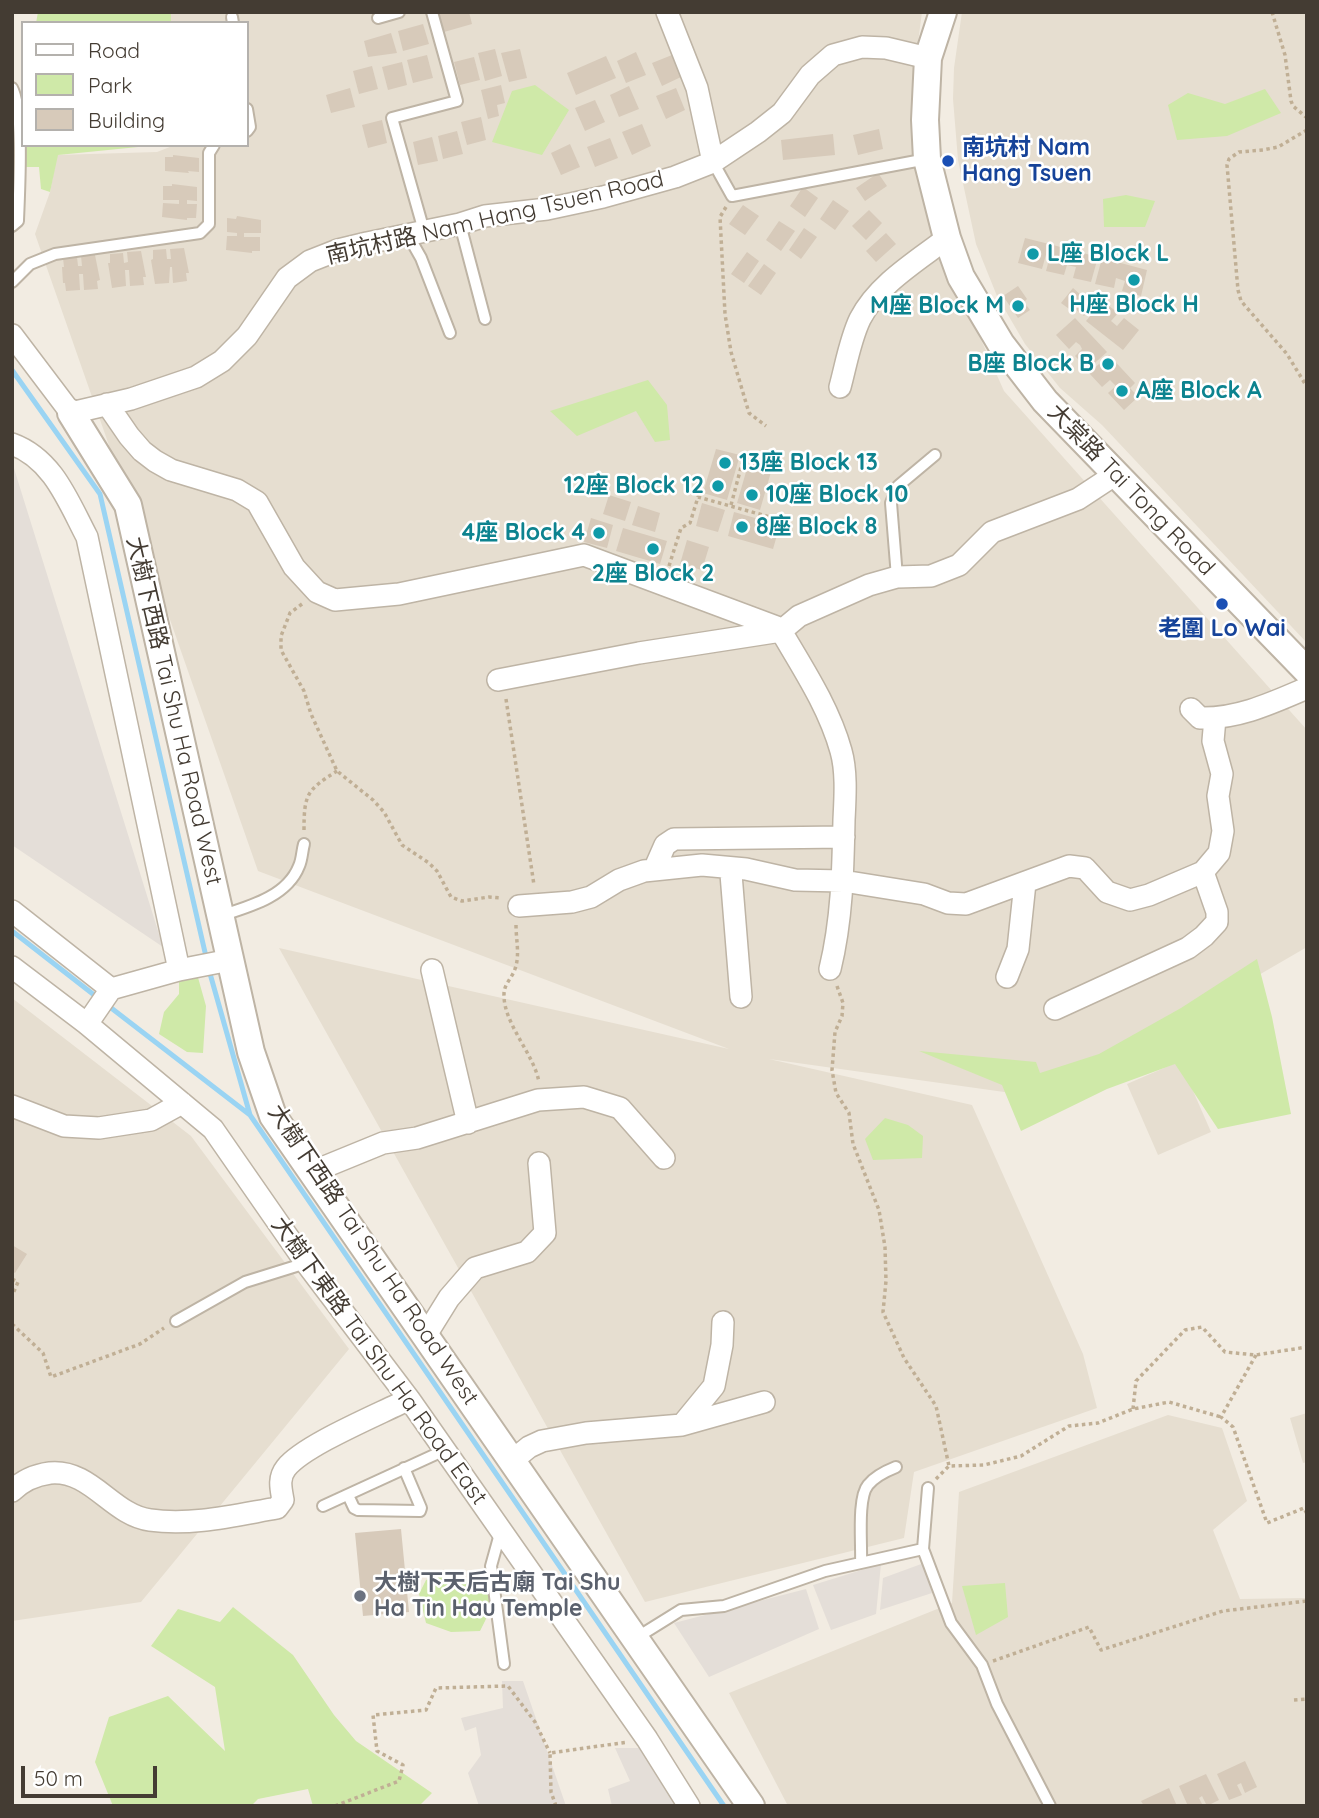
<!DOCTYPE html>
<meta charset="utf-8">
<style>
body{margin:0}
#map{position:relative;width:1319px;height:1818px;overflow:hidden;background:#f2ece2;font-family:Quicksand,sans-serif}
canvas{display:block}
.frame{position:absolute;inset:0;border:14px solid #443c33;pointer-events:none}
.legend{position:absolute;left:21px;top:21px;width:228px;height:126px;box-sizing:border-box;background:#fff;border:2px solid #b4b1ad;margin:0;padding:9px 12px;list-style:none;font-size:21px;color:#443c33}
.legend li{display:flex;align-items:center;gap:14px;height:35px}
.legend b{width:35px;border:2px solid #b4b1ad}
.scale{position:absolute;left:21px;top:1766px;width:136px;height:32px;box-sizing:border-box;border:4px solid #443c33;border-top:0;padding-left:9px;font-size:21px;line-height:24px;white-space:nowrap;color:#443c33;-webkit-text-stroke:5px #fff;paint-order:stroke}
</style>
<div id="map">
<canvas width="1319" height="1818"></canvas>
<div class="frame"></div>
<ul class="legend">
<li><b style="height:9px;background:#fff"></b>Road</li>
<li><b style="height:19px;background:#cfe9a8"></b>Park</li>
<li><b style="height:19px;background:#d7caba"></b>Building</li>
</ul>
<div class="scale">50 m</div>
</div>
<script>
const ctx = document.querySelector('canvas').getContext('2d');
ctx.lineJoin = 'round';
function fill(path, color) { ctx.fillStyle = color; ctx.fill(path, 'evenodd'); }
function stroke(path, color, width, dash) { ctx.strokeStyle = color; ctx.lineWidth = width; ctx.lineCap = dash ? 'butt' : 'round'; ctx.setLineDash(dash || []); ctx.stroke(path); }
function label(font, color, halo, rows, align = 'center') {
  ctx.font = font + ' Quicksand,"Noto Sans TC",sans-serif'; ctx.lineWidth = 5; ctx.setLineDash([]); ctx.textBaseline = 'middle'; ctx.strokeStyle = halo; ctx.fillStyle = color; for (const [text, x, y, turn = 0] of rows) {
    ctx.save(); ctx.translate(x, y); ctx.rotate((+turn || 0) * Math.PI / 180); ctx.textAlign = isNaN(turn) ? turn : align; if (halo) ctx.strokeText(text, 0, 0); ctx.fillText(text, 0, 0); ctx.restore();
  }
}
const residential = new Path2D(`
 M171,12H922L916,58L935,237L1004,391L1307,730V947L1047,1098L769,1059L972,1105L1083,1354L1097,1408L914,1472L904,1538L645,1602L279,948L729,1049L258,871L35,234L50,192L57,155L157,152L175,145H247V23H171Z
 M962,12H1307V643L1102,425L1060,388L1025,344L997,296L976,244L958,160L953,99L954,68Z
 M12,998L191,1136L349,1349L141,1602L12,1621Z
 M1180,1061L1211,1132L1158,1155L1127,1084Z
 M1307,1413V1462L1303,1463L1290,1418Z
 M1168,1415L1222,1428L1247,1501L1213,1530L1240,1599L1307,1598V1806H788L729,1693L952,1603L959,1492Z`);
const industrial = new Path2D(`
 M12,462L163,947L12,845Z
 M924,1563L932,1593L880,1610L883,1578Z
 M881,1564L876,1614L831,1630L813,1585Z
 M806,1589L819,1629L709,1677L674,1623Z
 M502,1681H523L566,1806H479L468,1773L481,1755L476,1727L465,1731L461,1718L503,1708Z
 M615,1748H648L682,1806H612L608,1789L630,1781Z`);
const green = new Path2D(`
 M38,12H171V23H36Z
 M535,85L569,110L542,155L492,142L512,91Z
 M1265,89L1281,113L1227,136L1177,140L1168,105L1188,93L1225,104Z
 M23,100V145H158L58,155L50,192L41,189L39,167H24Z
 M1126,195L1155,201L1145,227H1104L1103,199Z
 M648,380L667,405L670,440L655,442L636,411L577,436L550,411Z
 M1257,959L1272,1017L1291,1114L1218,1129L1175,1064L1107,1089L1021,1131L1002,1085L919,1051L1036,1062L1040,1073L1099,1054L1181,1008Z
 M197,974L206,1006L203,1053L187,1052L159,1034L164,1012L179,994V978Z
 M885,1118L908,1125L923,1136L922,1158L873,1160L865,1139Z
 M450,1571L477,1584L490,1597L486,1619L480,1631L451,1632L426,1623L419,1594L426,1580Z
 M1005,1583L1008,1617L976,1635L962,1586Z
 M233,1607L293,1655L334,1715L356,1741L432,1793L419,1806H313L308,1789L258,1799L251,1806H113L95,1762L109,1717L168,1696L225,1751L215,1687L151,1646L178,1609L220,1622Z`);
const stream = new Path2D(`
 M12,370L100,494L207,961
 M12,931L98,998
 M209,970L250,1115L724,1806
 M106,1004L250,1115`);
const building = new Path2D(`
 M439,12H469L472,24L444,32Z
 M423,24L429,44L403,51L398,31Z
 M391,33L397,53L368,57L364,41Z
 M495,49L502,76L485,81L478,53Z
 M520,49L527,78L509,82L501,53Z
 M636,52L646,75L626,83L617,61Z
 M427,55L433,78L413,83L407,60Z
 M672,55L681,77L662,86L652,63Z
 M606,56L616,78L576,95L567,73Z
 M474,57L480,80L460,85L454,62Z
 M402,62L407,85L388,90L382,67Z
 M372,66L378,89L359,94L353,71Z
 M501,85L505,103L497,105L499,116L488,119L481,90Z
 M629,86L639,109L619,117L610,95Z
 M350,88L355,107L331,113L326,95Z
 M676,88L685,110L666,119L656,96Z
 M595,100L605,122L585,131L575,108Z
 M481,117L486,140L467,145L461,122Z
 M382,120L387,143L368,148L362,125Z
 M642,124L651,146L632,155L622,132Z
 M879,129L883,149L858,155L853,135Z
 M457,131L463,154L443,159L438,136Z
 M833,134L835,155L783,160L781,140Z
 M432,137L438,161L418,165L413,142Z
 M610,138L618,158L595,167L587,147Z
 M570,144L580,167L561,175L551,153Z
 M173,155L199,158V172L188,171L189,173L165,171V157H173Z
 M878,173L887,186L865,201L856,188Z
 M172,184L197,187V201L187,200V204H197L196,218H187V220L162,217L163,203L179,204V200H163V186H172Z
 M803,187L818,198L805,217L790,206Z
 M833,200L849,211L835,230L820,219Z
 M743,205L759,216L745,235L729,224Z
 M869,210L882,223L866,240L852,226Z
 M237,216L261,220V233H244V237H260V251H252V253L226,250L227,236H237V233L227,232V218L236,219Z
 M779,221L795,231L781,251L766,240Z
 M804,228L817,237L801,259L789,250Z
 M886,233L896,244L876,262L866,251Z
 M1025,238L1049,244L1042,269L1018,263Z
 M1053,245L1098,257L1091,282L1073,278L1076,267L1067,265L1064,275L1046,271Z
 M184,248L189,273H186L187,281L173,283L172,267H170L169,283L155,284L151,260L153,259V250L166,249L167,259H171L170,249Z
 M141,251L146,277H143L144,285L130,286L129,270H125L126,286L112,288L108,263H110V254L123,253L124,263L128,262L127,252Z
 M747,252L759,261L744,283L731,274Z
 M95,255L100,280L97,281L98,289L84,290L83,274H79L80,290L66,291L65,283H63L62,267H64L63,258L77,257L78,266H82L81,256Z
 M1102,258L1147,270L1141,296L1122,291L1125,281L1116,278L1114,288L1095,284Z
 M764,264L776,273L761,295L748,286Z
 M1018,286L1027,299L1024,302L1030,310L1018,318L1003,296Z
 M1073,288L1083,297L1087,293L1097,301L1084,316L1074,308L1072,311L1061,303Z
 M1103,301L1118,313L1111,321L1117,326L1124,318L1139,330L1123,350L1086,321Z
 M1075,318L1107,352L1088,369L1075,356L1082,349L1080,345L1076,342L1069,349L1056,335Z
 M1109,355L1135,383L1130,388L1138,397L1124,410L1108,393L1116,386L1110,380L1102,387L1089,373Z
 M716,449L740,455L727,500L703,493Z
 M750,458L773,465L760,510L737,503Z
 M609,495L631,502L625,521L603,514Z
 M702,503L725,510L718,532L696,526Z
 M638,506L660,513L655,532L632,525Z
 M734,512L780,525L773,549L728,536Z
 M591,518L613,525L607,548L584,542Z
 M623,528L667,541L660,564L616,551Z
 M687,540L709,547L702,570L680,564Z
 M12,1245L27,1254L15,1273L12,1271Z
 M401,1529L409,1612L363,1616L355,1533Z
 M1245,1761L1257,1787L1245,1793L1241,1783L1237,1785L1242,1795L1229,1800L1217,1774Z
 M1206,1774L1219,1800L1207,1806L1202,1796L1199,1798L1203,1806H1188L1179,1786Z
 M1169,1788L1177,1806H1144L1141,1801Z`);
const path = new Path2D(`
 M1272,12L1285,55L1291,101L1293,106L1307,118
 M1307,130L1278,147L1263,150L1239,152L1229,159L1227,165L1238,290L1241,301L1287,354L1307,387
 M726,207L720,217L725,314L731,352L749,413L766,426
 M731,505L744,456
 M669,566L681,528L690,523L698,497L770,517
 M302,604L290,613L281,636V650L304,691L311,714L337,771L373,800L384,812L402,845L429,863L437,871L451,897L462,901L489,897L501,898
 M506,699L534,885
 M304,830C304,794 307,790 337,771
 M516,925C516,940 520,955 515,969C512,978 504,984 504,994C503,1023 534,1054 539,1082
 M837,986L843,1003L842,1016L835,1032L832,1070L836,1093L849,1113L853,1144L879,1210L885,1247L886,1281L883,1312L904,1358L936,1406L949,1466
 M12,1279L18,1282L12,1296
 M12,1324L43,1353L51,1377L140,1344L164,1328
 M1256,1355L1221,1417L1233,1427L1267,1523L1304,1508L1307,1514
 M1133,1409L1136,1381L1185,1330L1202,1327L1225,1352L1256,1355L1307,1347
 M936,1479L949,1466L984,1465L1021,1456L1069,1426L1098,1423L1133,1409L1169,1402L1221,1417
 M993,1661L1089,1627L1101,1650L1223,1611L1307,1601
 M1294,1700L1307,1699
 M335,1806L399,1781L403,1765L377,1751L373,1715L426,1710L436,1688L508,1686L535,1722L550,1753
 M556,1806L551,1792L550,1753L628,1742`);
const service = new Path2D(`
 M232,17L233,23
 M378,18L399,12
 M12,88C24,110 19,192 18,221L12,226
 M247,109L250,127L247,131
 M713,162L732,196L927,159
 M460,224L485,319
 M424,231L392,118L457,101L432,12
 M408,235L421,258L450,333
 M12,282L30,264L55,254L200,233L209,224V153L214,145
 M897,577L891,503L898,486L935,455
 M220,916C248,907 287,897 299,866C302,860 302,851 304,844
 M176,1321L245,1282L306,1263
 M348,1495L354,1508L358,1510L420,1511L421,1508L404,1468
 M323,1506L445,1450
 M501,1530L491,1566L504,1664
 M923,1549L928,1488
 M861,1563C862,1545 857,1498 868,1485C875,1476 886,1471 896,1467
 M636,1638L681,1610L724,1606L825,1571L923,1549L951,1623L982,1665L997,1704L1050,1806`);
const minor = new Path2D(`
 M667,12L697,88L713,162
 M12,335L71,413L131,399L196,377L222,361L247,336L287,278L310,261L338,250L367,243L460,224L485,216L547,209L603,197L675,177L713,162L758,132L782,113L810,75L833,55L862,47L886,48L928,58
 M840,387C846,365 850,340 860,319C878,284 917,261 947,238
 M107,404L129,436L142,451L155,461L171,470L237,490L257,502L294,567L317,592L335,600L399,594L584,555L782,629
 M12,444C53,459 68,501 87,537L179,970
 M781,631C804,670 829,708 841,751C847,772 845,799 844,820C843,871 842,920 830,969
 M498,680L639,653L781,631L799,616L869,585L897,577L931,576L959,565L992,532L1078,499L1116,474
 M1191,709L1200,718C1238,719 1272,703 1307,688
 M735,868L731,874L741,997
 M654,870L665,845L674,839L844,837
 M519,906L572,902L591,897L619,880L644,871L702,865L746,869L795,880L843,881L924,894L948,903L966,904L1069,866L1085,868L1107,892L1130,900L1149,895L1203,872L1219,853L1223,831L1218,796L1222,774L1213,741L1215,718
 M12,911L111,989
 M12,967L87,1024L213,1129L306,1263L409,1399L647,1739L689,1806
 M432,970L468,1123
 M1007,977L1018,949L1025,883
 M1055,1009L1188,948L1204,936L1217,922V912L1203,872
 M87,1024L111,989L179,970L230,960
 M12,1106L64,1126L99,1128L151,1120L182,1103
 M312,1172L383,1143L417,1138L538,1100L584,1097L620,1108L664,1158
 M426,1335L449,1298L475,1268L527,1252L545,1233L539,1163
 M682,1425L714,1386L722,1345L723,1322
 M513,1460L529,1447L542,1441L586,1433L682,1425L764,1402
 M12,1491C23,1480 35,1475 50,1473C91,1469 112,1515 150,1520C192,1526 236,1515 277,1508L283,1500C281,1489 278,1478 286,1468C304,1445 380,1414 409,1399`);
const tertiary = new Path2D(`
 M943,12L928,58L925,120L927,159L947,238L961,277L1001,344L1045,401L1307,671
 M71,413L128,505L251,1052L273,1116L751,1806`);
const markers = [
 [948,161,7,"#1a4fb4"],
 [1033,254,7,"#0f9aa8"],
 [1134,280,7,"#0f9aa8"],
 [1018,306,7,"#0f9aa8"],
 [1108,364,7,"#0f9aa8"],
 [1122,391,7,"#0f9aa8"],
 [725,463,7,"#0f9aa8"],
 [718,486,7,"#0f9aa8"],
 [752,495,7,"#0f9aa8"],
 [742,527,7,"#0f9aa8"],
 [599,533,7,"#0f9aa8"],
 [653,549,7,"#0f9aa8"],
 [1222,604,7,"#1a4fb4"],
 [360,1596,7,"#6b7280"]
];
const transitNames = [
 ["南坑村 Nam",962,148],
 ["Hang Tsuen",962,174],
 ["老圍 Lo Wai",1222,629,"center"]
];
const streetNames = [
 ["南坑村路 Nam Hang Tsuen Road",495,218,-13],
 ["大棠路 Tai Tong Road",1131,490,46],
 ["大樹下西路 Tai Shu Ha Road West",174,711,77],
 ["大樹下西路 Tai Shu Ha Road West",373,1255,56],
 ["大樹下東路 Tai Shu Ha Road East",379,1361,54]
];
const cultureNames = [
 ["L座 Block L",1047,254],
 ["H座 Block H",1134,305,"center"],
 ["M座 Block M",1004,306,"right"],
 ["B座 Block B",1094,364,"right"],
 ["A座 Block A",1136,391],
 ["13座 Block 13",739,463],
 ["12座 Block 12",704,486,"right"],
 ["10座 Block 10",766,495],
 ["8座 Block 8",756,527],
 ["4座 Block 4",585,533,"right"],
 ["2座 Block 2",653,574,"center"]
];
const worshipNames = [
 ["大樹下天后古廟 Tai Shu",374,1583],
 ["Ha Tin Hau Temple",374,1609]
];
fill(residential, '#e6ded0');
fill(industrial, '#e4ded8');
fill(green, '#cfe9a8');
stroke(stream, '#9ad4f3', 5);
fill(building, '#d7caba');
stroke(service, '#beb4a5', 14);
stroke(minor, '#beb4a5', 24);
stroke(tertiary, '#beb4a5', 30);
stroke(path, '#c0af95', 3.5, [3.5, 3.5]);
stroke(service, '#fff', 10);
stroke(minor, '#fff', 21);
stroke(tertiary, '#fff', 26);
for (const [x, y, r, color] of markers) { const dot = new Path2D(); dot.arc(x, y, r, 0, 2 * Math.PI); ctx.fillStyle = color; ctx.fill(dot); stroke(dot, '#fff', 2.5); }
label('bold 23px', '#164399', '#fff', transitNames, 'left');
label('23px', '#443c33', '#fff', streetNames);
label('bold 23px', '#0d838f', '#fff', cultureNames, 'left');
label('bold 23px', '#5b616d', '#fff', worshipNames, 'left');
</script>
